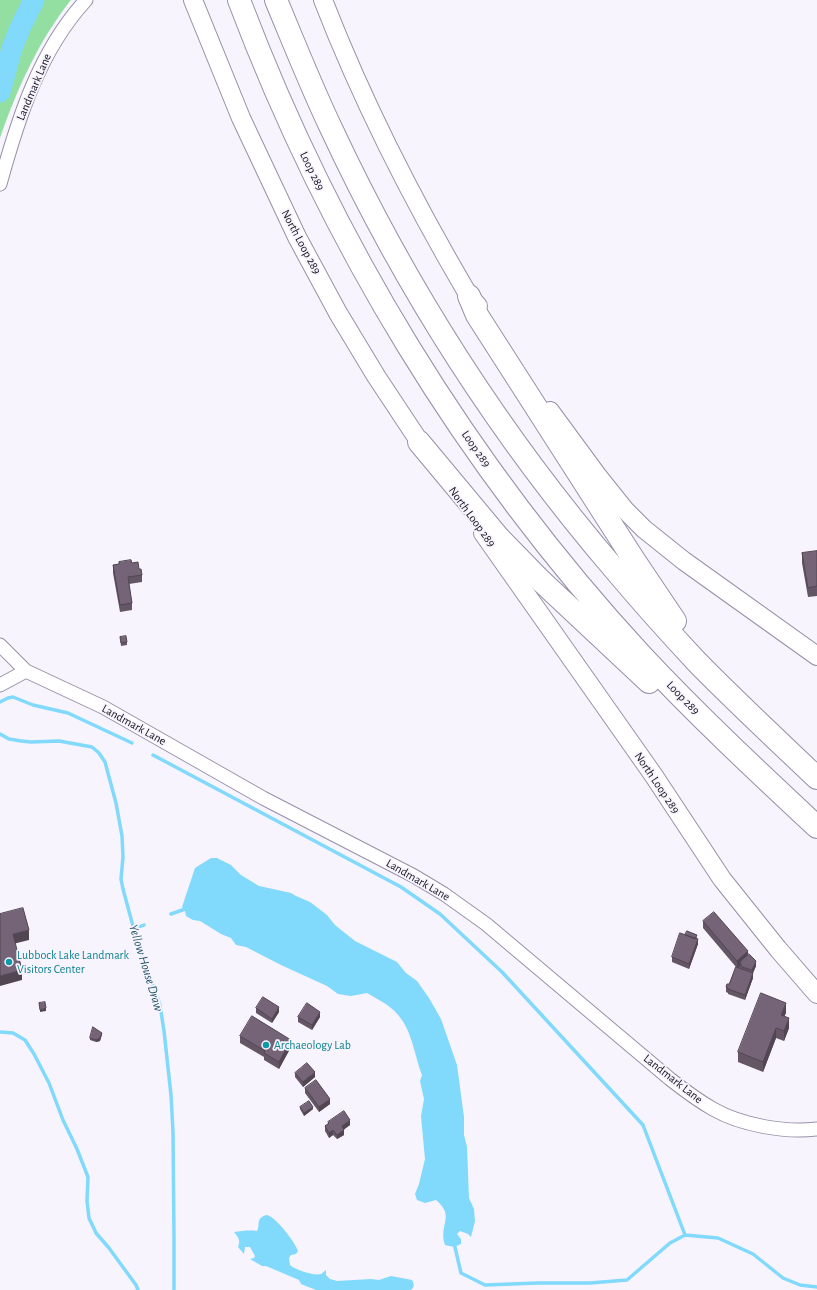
<!DOCTYPE html>
<style>
body{margin:0}
canvas{display:block;background:#f7f4fe}
</style>
<canvas width="817" height="1290"></canvas>
<script>
const ctx = document.querySelector('canvas').getContext('2d');
ctx.lineJoin = 'round';
function fill(path, color) { ctx.fillStyle = color; ctx.fill(path, 'evenodd'); }
function stroke(path, color, width, dash) { ctx.strokeStyle = color; ctx.lineWidth = width; ctx.lineCap = dash ? 'butt' : 'round'; ctx.setLineDash(dash || []); ctx.stroke(path); }
function label(font, color, halo, rows, align = 'center') {
  ctx.font = font + ' "Alegreya Sans",sans-serif'; ctx.lineWidth = 3.5; ctx.setLineDash([]); ctx.textBaseline = 'middle'; ctx.strokeStyle = halo; ctx.fillStyle = color; for (const [text, x, y, turn = 0] of rows) {
    ctx.save(); ctx.translate(x, y); ctx.rotate((+turn || 0) * Math.PI / 180); ctx.textAlign = isNaN(turn) ? turn : align; if (halo) ctx.strokeText(text, 0, 0); ctx.fillText(text, 0, 0); ctx.restore();
  }
}
const green = new Path2D(`
 M0,0H71C39,40 17,89 0,138Z`);
const water = new Path2D(`
 M211,858H217L231,865L241,875L259,886L291,893L296,896L310,902L327,915L335,925L355,941L397,962L406,973L417,981L429,998L441,1019L457,1065L464,1117V1135L467,1147L469,1198L474,1209L475,1221L471,1237L468,1234L460,1231L457,1234L461,1239V1244L454,1247L445,1245C438,1224 456,1217 436,1200L425,1203L417,1200L415,1194L419,1184L425,1159L421,1116L424,1099L420,1081L422,1075C413,1051 412,1025 391,1008C384,1002 375,998 367,993L351,996L338,994L327,986L281,965L246,947L236,945L231,938L221,934L200,921L193,920L186,916L185,911L182,907L195,868Z
 M267,1215C276,1217 295,1242 298,1251L296,1254L291,1255L289,1258L290,1265C295,1270 314,1276 321,1274C323,1273 324,1271 326,1270V1275L330,1279L337,1281L371,1279L379,1280L391,1276L412,1280C414,1283 415,1287 411,1290H316L301,1284L299,1280L266,1266H262L250,1259L254,1258L255,1256L250,1247H245L244,1254L238,1247C241,1240 238,1237 234,1232C241,1231 250,1230 257,1231C261,1223 255,1218 267,1215Z`);
const stream = new Path2D(`
 M0,702L8,698L13,697L33,705L68,713L132,743
 M0,734L9,739L21,741L31,742L59,741L92,747L99,753L105,762L116,803L122,836L123,857L121,879L123,889L137,941L160,1005L164,1031L171,1095L173,1132L174,1239V1290
 M153,755L401,887L440,914L502,972L643,1125L685,1235
 M171,914L188,908
 M134,929L144,925
 M0,1032L13,1033L25,1040L34,1054L49,1083L63,1120L77,1149L88,1177L87,1201L89,1218L96,1233L109,1248L136,1285L138,1290
 M454,1243L461,1273L485,1285L538,1283H590L627,1280L670,1243L685,1235L718,1238L753,1254L783,1278L800,1285L817,1287`);
const river = new Path2D(`
 M0,92L12,48L21,26L34,0`);
const street = new Path2D(`
 M0,184C18,119 39,51 86,0
 M0,645L26,671L103,707L263,798L414,876L444,894L486,924L670,1079C684,1090 697,1100 713,1109C741,1125 785,1133 817,1129
 M0,685L26,671`);
const secondary = new Path2D(`
 M193,0L241,118L297,237L338,313L376,376L427,453
 M323,0C363,103 413,201 469,296L478,306
 M550,411L597,475L625,510L644,529L684,561L817,656
 M483,533L654,776L722,879L778,949L817,994`);
const highway = new Path2D(`
 M239,0C330,241 466,465 641,655C697,715 757,771 817,827
 M276,0C294,43 311,86 331,128C405,287 502,438 616,571C642,602 669,632 696,661C735,701 776,739 817,778
 M469,296L477,315L634,560L675,621
 M419,442L499,538L538,578L649,682`);
const wall = new Path2D(`
 M817,551V596L808,597L802,563V553Z
 M119,562L132,563L139,569L142,575V582L129,584L132,603V610L120,612L113,573V565L119,564Z
 M120,637L127,642V645L121,646Z
 M703,921L748,955L756,966L753,973V978L745,1000L728,994V993L726,992V987L729,984L736,967L703,928Z
 M685,935L697,937L696,939L698,944L689,969L672,962V957Z
 M256,1008L279,1012L272,1023L256,1013Z
 M786,1013L784,1016L789,1028L784,1041L776,1038L763,1072L738,1062V1052Z
 M298,1017H320L312,1030L298,1022Z
 M102,1035L100,1041L96,1042L90,1040V1038Z
 M240,1036L291,1047L279,1069L264,1060V1057L240,1043Z
 M295,1073L315,1077L303,1087L295,1077Z
 M305,1088L330,1104L319,1112L305,1093Z
 M300,1107L313,1109L304,1116L300,1109Z
 M328,1122L350,1125L344,1129V1135L337,1139L333,1135L329,1138L325,1131V1126L328,1124Z`);
const shadedWall = new Path2D(`
 M29,930V940L13,944V934Z
 M698,939V944L689,969V964Z
 M748,951V959L740,962V966L737,968V961Z
 M756,961V966L752,975V970Z
 M22,970V980L0,986V976Z
 M753,973V978L745,1000V995Z
 M786,1003V1013L781,1024V1015Z
 M279,1007V1012L272,1023V1019Z
 M46,1008V1011L40,1012V1010Z
 M320,1012V1017L312,1030V1025Z
 M789,1018V1028L784,1041V1031Z
 M776,1028V1038L763,1072V1062Z
 M102,1033L100,1041L96,1042V1040Z
 M291,1040V1047L279,1069V1062Z
 M315,1072V1077L303,1087V1082Z
 M330,1099V1104L319,1112V1107Z
 M313,1107V1109L304,1116V1113Z
 M350,1120V1125L342,1131V1126Z
 M333,1130V1135L329,1138V1133Z
 M344,1130V1135L337,1139V1135Z`);
const building = new Path2D(`
 M817,551V586L808,588L802,553Z
 M131,560L132,563L138,562L139,569H141L142,575L128,577L132,603L120,605L113,565L119,564V562Z
 M126,636L127,642L121,643L120,637Z
 M23,908L29,930L13,934L22,970L0,976V914Z
 M714,912L748,951L737,961L703,921Z
 M687,931L697,935L695,939L685,935Z
 M680,933L698,939L689,964L672,957Z
 M749,954L756,961L752,970L742,967L740,962Z
 M736,967L753,973L745,995L728,989V988L726,987L727,984H729Z
 M761,993L786,1003L781,1015L789,1018L784,1031L776,1028L763,1062L738,1052Z
 M263,997L279,1007L272,1019L256,1008Z
 M45,1002L46,1008L40,1010L39,1003Z
 M307,1003L320,1012L312,1025L298,1017Z
 M252,1016L291,1040L279,1062L264,1053L265,1051L240,1036Z
 M93,1027L102,1033L100,1038L96,1040L90,1038Z
 M307,1063L315,1072L303,1082L295,1073Z
 M316,1080L330,1099L319,1107L305,1088Z
 M309,1101L313,1107L304,1113L300,1107Z
 M344,1111L350,1120L342,1126L344,1130L337,1135L333,1130L329,1133L325,1126L329,1123L328,1122Z`);
const markers = [
 [9,962,4,"#0f9aa8"],
 [266,1045,4,"#0f9aa8"]
];
const streetNames = [
 ["Landmark Lane",34,87,-67],
 ["Loop 289",312,171,64],
 ["North Loop 289",301,242,62],
 ["Loop 289",476,449,55],
 ["North Loop 289",472,517,54],
 ["Loop 289",683,698,46],
 ["Landmark Lane",134,725,29],
 ["North Loop 289",657,783,56],
 ["Landmark Lane",418,880,30],
 ["Landmark Lane",673,1079,38]
];
const cultureNames = [
 ["Lubbock Lake Landmark",17,955],
 ["Visitors Center",17,969],
 ["Archaeology Lab",274,1045]
];
const waterNames = [
 ["Yellow House Draw",146,968,73]
];
fill(green, '#92dfa1');
fill(water, '#81d9fc');
stroke(stream, '#81d9fc', 3.5);
stroke(river, '#81d9fc', 21);
stroke(street, '#9890a8', 15);
stroke(secondary, '#9890a8', 20);
stroke(highway, '#9890a8', 24);
stroke(street, '#fff', 13);
stroke(secondary, '#fff', 18);
stroke(highway, '#fff', 22);
fill(wall, '#655666');
fill(shadedWall, '#524653');
fill(building, '#756477');
stroke(building, '#524653', 1);
for (const [x, y, r, color] of markers) { const dot = new Path2D(); dot.arc(x, y, r, 0, 2 * Math.PI); ctx.fillStyle = color; ctx.fill(dot); stroke(dot, '#f7f4fe', 1.5); }
label('12px', '#17141d', '#f7f4fe', streetNames);
label('12px', '#0d838f', '#f7f4fe', cultureNames, 'left');
label('italic 13px', '#26586a', '#f7f4fe', waterNames);
</script>
